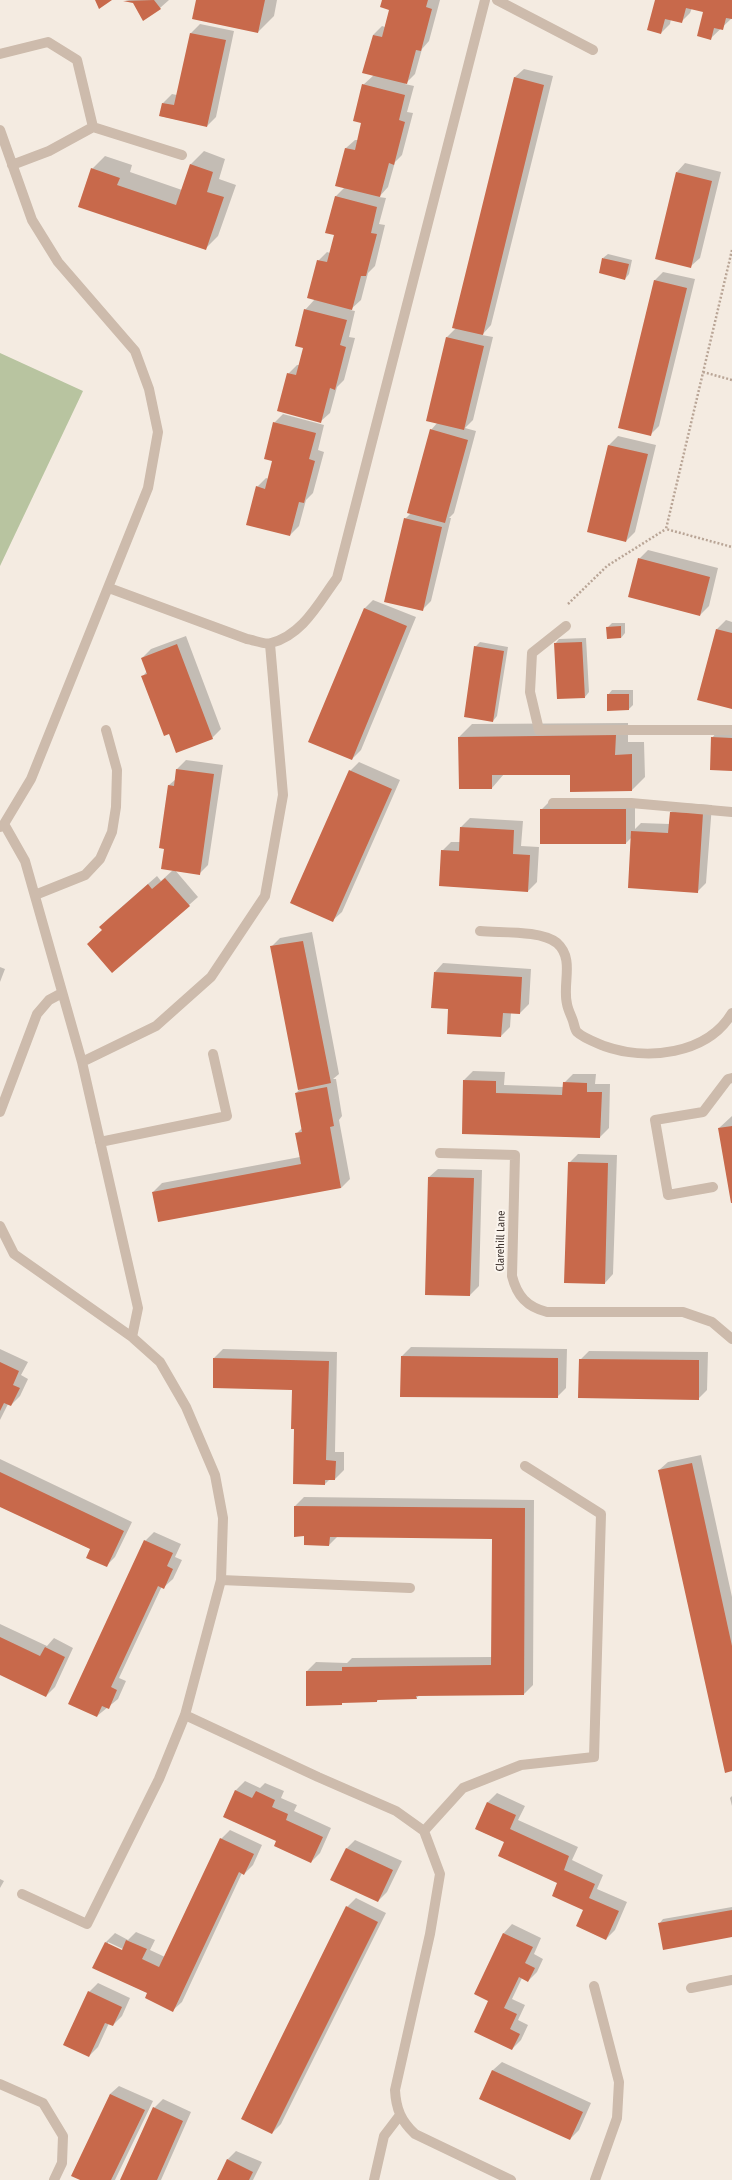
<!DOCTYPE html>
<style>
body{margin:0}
canvas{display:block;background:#f4ebe1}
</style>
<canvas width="732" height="2180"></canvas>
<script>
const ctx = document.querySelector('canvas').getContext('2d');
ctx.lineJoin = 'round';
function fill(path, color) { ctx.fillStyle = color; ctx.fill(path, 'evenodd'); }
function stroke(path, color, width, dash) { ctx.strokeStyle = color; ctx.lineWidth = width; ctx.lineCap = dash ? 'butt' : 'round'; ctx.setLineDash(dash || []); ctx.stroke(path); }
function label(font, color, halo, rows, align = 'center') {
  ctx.font = font + ' "Fira Sans Condensed",sans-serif'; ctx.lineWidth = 4; ctx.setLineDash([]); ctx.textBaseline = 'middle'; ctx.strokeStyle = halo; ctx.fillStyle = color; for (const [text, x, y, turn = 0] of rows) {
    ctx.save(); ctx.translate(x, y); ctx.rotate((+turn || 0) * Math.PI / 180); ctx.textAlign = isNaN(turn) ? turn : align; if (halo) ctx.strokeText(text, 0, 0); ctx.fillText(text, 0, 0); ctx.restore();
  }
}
const green = new Path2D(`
 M0,353L83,391L0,566Z`);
const shadow = new Path2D(`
 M125,0H169L160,8Z
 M197,0H277L274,16L258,32Z
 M383,0H440L429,41L422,49L415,74L405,84L414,86L407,112L413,113L402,155L395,162L388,187L379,197L386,198L379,224L385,225L375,266L368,273L361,300L350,310L355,311L349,337L355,338L344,380L337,387L330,413L321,421L288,374L297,365H300L304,347L305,310L315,299L318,261L327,252L330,253L335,234V197L345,187L346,148L355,140H358L363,122V85L374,75L373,35L382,26L385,27L390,9Z
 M656,0H732V18L710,39L705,11L692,8L690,13L681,22L671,19L670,24L661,33Z
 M200,24L234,31L216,117L207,126L160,116L163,103L172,94L177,95L191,33Z
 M524,69L553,76L491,325L482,335L493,337L473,420L465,428L476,431L454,513L449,518H451L431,601L422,610L405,519L411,513L431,430L438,422L447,337L456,328L515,77Z
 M204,151L225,159L219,179L236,185L218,236L205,249L92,169L105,156L132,165L130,172L182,190L191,164Z
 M685,163L721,172L700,258L691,266L677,172Z
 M608,254L632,260L629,274L625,279L603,258Z
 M663,272L695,279L659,426L650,435L654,281Z
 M283,414L324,425L318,450L324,452L313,493L306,500L299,526L290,535L257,487L266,478L269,479L273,460L274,423Z
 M618,436L656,445L635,532L626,541L588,531L609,445Z
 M648,550L718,568L709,606L700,615L639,559Z
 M373,600L416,617L361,750L352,759L365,608Z
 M726,620L732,622V708L717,629Z
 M612,623H625V633L621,638L607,628Z
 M186,636L221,729L212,738L169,732L143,676L147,671L142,658L151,649Z
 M586,638L589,692L585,697L555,644L559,639Z
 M480,642L508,647L497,716L493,721L475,647Z
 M612,690H633V705L629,709L608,695Z
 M628,723V742H644L645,777L632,790L571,774H504L492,788L459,737L472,724Z
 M716,733L732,734V770L712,738Z
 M186,760L223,765L208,865L199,874L175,870L198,897L189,905L103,930L100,927L109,918L157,876L161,881L173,870L165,848L169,785L176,779L177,769Z
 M359,762L400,780L342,912L333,920L350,771Z
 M550,801H635V829L641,823L670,824L671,812L680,803L712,805L706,883L697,892L632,837L626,843L541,810Z
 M470,818L523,821L521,846L539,847L537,882L528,891L442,851L451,842H460L461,827Z
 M312,932L339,1074L333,1079H336L342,1116L339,1120L350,1179L341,1188L153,1192L162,1183L300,1157L296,1134L302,1128L296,1093L301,1088L271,947L280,938Z
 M443,963L531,969L529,1004L520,1013H511L510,1027L501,1036L449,1008L435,972Z
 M0,967L5,969L0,982Z
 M473,1071L505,1072L504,1085L564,1087V1083L573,1074H596L595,1084H610L609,1128L600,1137L464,1080Z
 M732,1116V1202L719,1128Z
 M578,1154L617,1155L613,1274L605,1283L569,1163Z
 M438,1169L482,1170L479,1286L470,1295L429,1177Z
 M411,1347L567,1349L566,1388L557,1397L402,1356Z
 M0,1349L28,1362L21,1375L28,1379L20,1396L11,1405L8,1404L0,1420Z
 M223,1349L337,1352L335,1452H344V1470L335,1479H330L325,1484L295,1428L293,1389L214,1358Z
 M589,1351L708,1352L707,1390L698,1399L580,1360Z
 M701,1455L732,1597V1770L659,1470L668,1462Z
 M0,1459L132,1522L115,1557L106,1566L91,1549L0,1506Z
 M304,1497L534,1500L533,1685L524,1694L420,1695L416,1698L380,1699L377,1701L344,1702L341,1704L307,1671L316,1662L347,1663L352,1658L492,1657L493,1538L338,1536L329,1545L305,1535L295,1506Z
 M154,1532L181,1544L175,1557L182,1560L173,1579L164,1587L162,1586L119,1678L126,1681L118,1699L97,1716L145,1541Z
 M0,1624L47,1646L54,1638L73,1648L55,1687L46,1696L0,1674Z
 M245,1781L260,1788L265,1783L284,1791L281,1798L297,1805L294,1811L331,1828L320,1853L311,1862L278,1840L224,1816L236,1790Z
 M497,1793L525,1806L518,1820L578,1847L572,1860L603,1875L597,1889L627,1902L615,1930L606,1939L584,1910L559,1883L505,1842L476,1829L488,1802Z
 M732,1796V1806L730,1798Z
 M230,1830L262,1845L253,1865L244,1874L242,1873L182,2002L173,2010L148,1993L94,1968L106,1942L115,1933L128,1940L136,1932L155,1940L150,1950L165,1957L221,1839ZM108,1942L127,1951L126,1953L108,1944Z
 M355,1840L402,1861L387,1892L378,1901L346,1849Z
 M0,1879L4,1881L0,1888Z
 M356,1898L386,1913L281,2124L272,2133L347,1907Z
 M732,1907V1936L659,1924L663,1919Z
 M512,1924L541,1938L534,1954L543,1959L537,1972L528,1981L522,1978L512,1999L525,2005L518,2020L528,2025L521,2040L512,2049L489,2000L475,1994L504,1933Z
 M98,1983L130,1998L122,2016L113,2025L109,2023L98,2047L89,2056V1992Z
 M502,2062L591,2103L579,2130L570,2139L481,2098L493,2070Z
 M119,2086L153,2101L115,2180H82L110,2094Z
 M163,2099L191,2112L161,2180H121L154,2108Z
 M236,2151L262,2162L253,2180H218L227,2160Z`);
const building = new Path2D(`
 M95,0H112L99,9Z
 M154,0L161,9L143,21L133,3L123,1Z
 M196,0H265L258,33L192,19Z
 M382,0H428L426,7L432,9L421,51L416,50L407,84L362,73L373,35L382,37L389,10L380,7Z
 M655,0H732V19L726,18L723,30L714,28L711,40L697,36L703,12L686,8L682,23L665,19L661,34L647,30Z
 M190,33L226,40L207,127L159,116L162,103L174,105Z
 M514,77L544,85L483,335L452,328Z
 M362,84L405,95L399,120L405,122L394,165L389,163L380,197L335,186L345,148L355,150L361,123L353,121Z
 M190,164L213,172L207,192L224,197L206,250L78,207L91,168L120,178L117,185L176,205Z
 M676,172L712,181L691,268L655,259Z
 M335,196L377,207L371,233L377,234L366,276H361L352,310L307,298L317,260L327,262L334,235L325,233Z
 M602,258L629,264L625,280L599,273Z
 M654,280L687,288L651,436L618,428Z
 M304,309L347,320L340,345L346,347L335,390L330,388L321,423L277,411L287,373L296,375L303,348L295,346Z
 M446,337L484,346L464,430L426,421Z
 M273,422L316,433L309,459L315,461L304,503L299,502L290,536L246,525L256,486L265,489L272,461L264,459Z
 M430,429L468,440L445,523L407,513Z
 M608,445L648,454L626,542L587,532Z
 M404,518L442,527L423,611L384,602Z
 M638,558L710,577L700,616L628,597Z
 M364,608L407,626L352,760L308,742Z
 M621,626V638L607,639L606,627Z
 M716,629L732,633V709L697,700Z
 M582,642L585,698L557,699L554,643Z
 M177,644L213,739L176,753L169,734L164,736L141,676L147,674L141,658Z
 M474,646L504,651L493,722L464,717Z
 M607,694H629V710L607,711Z
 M616,735L615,755L632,754V791L570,792V775H492V789H459L458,737Z
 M711,737L732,738V771L710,770Z
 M176,769L214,774L200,875L161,869L164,849L159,848L168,785L174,786Z
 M349,770L392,789L333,922L290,903Z
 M540,809H626V844H540Z
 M670,812L703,813L698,893L628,888L631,831L668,833Z
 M460,827L514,830L513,854L530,855L528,892L439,886L441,850L459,851Z
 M165,878L190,906L112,973L87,944L102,930L99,927L148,884L152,889Z
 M303,941L331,1083L298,1090L270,946Z
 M434,972L522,977L520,1014L503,1013L501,1037L447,1034L448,1009L431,1008Z
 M463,1080L496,1081V1093L562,1095L563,1082L587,1083V1092H602L600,1138L462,1134Z
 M327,1087L334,1126L330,1127L341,1188L158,1222L152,1192L301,1164L295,1133L302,1132L295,1093Z
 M732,1126V1203H731L718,1128Z
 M568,1162L608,1163L605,1284L564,1283Z
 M428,1177L474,1178L470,1296L425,1295Z
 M401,1356L558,1358V1398L400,1397Z
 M213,1358L329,1361L326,1460L336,1461L335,1480H325V1485L293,1484L294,1429H291L292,1390L213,1388Z
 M579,1359L699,1360V1400L578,1398Z
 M0,1362L19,1371L13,1385L20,1388L11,1406L4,1403L0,1411Z
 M692,1463L732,1646V1771L725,1773L658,1470Z
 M0,1472L124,1531L107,1567L86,1558L90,1549L0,1507Z
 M294,1506L525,1508L524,1695L416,1696L417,1699L377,1700V1702L342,1703V1705L306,1706V1671H342V1667L491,1665L492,1539L330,1537L329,1546L304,1545V1536L294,1537Z
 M144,1540L173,1553L167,1566L173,1569L164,1589L158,1586L111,1687L117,1690L109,1709L102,1706L97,1717L68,1704Z
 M0,1637L40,1656L45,1647L65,1657L46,1697L0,1675Z
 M235,1790L252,1798L256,1791L275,1800L272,1807L288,1814L286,1820L323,1837L311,1863L274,1846L276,1841L223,1817Z
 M487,1802L516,1815L510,1829L569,1856L564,1870L595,1884L589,1898L619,1911L606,1940L576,1926L583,1910L552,1896L557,1883L498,1856L504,1842L475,1829Z
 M220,1838L254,1854L244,1875L239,1872L173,2012L145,1998L147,1993L92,1968L105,1942L122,1950L126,1940L147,1949L142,1959L159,1967Z
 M346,1848L393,1870L378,1902L330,1880Z
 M346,1906L378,1922L272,2134L241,2119Z
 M732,1910V1937L663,1950L658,1923Z
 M503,1933L533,1947L525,1963L535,1968L528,1982L519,1977L504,2008L517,2014L510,2029L520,2034L512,2050L474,2032L488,2001L474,1994Z
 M88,1991L122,2007L113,2026L105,2023L89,2057L63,2045Z
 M492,2070L583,2112L570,2140L479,2099Z
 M110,2094L145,2110L111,2180H80L71,2176Z
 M153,2107L183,2121L157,2180H120Z
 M227,2159L253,2172L249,2180H217Z`);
const path = new Path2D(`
 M732,250L666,529L732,547
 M703,372L732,380
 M568,604L607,566L666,529`);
const service = new Path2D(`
 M497,0L593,50
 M0,54L48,42L77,60L93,127L49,151L12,165
 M93,127L182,155
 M0,130L32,220L58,262L135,351L149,389L158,432L148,488L31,779L4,824L0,827
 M109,588L247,639C254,640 265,645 271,643C303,635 319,602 337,578L485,0
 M566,626L532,653L530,692L539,730H732
 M553,803H631L732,812
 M4,824L25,861L82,1062L138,1308L132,1337
 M35,895L85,875L100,859L112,832L116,807L117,770L106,730
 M82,1062L156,1026L211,977L265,896L283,795L270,644
 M0,1112L37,1014L49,1000L62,993
 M100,1142L227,1116L213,1054
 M713,1187L668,1195L655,1120L703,1112L728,1079L732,1078
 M0,1226L14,1254L132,1337L160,1362L186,1407L215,1475L223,1518L221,1580L185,1715L159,1779L87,1924L22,1894
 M221,1580L410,1588
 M185,1715L318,1777L396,1811L424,1831L440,1874L430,1934L395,2090C396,2109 401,2121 415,2134L511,2180
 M424,1831L463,1788L521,1765L594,1757L601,1514L525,1466
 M594,1986L619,2082L617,2118L595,2180
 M691,1988L732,1980
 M0,2084L43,2103L63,2136L62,2163L54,2180
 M374,2180L384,2136L400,2115`);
const minor = new Path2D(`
 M480,931C501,933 541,930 557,943C575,959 562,984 567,1004C568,1010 571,1015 573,1021C574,1024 575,1030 577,1032C583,1038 597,1043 604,1046C646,1061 707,1055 732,1013
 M440,1153L515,1155L512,1276C517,1296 527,1307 547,1312H683L712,1322L732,1339`);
const streetNames = [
 ["Clarehill Lane",501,1241,-89]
];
fill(green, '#b8c4a0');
fill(shadow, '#0003');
fill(building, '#c8694b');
stroke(path, '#b9a596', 2.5, [2, 2]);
stroke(service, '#cdbbac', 10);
stroke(minor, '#cdbbac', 10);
label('11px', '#3b302b', '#fbf5ee', streetNames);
</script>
